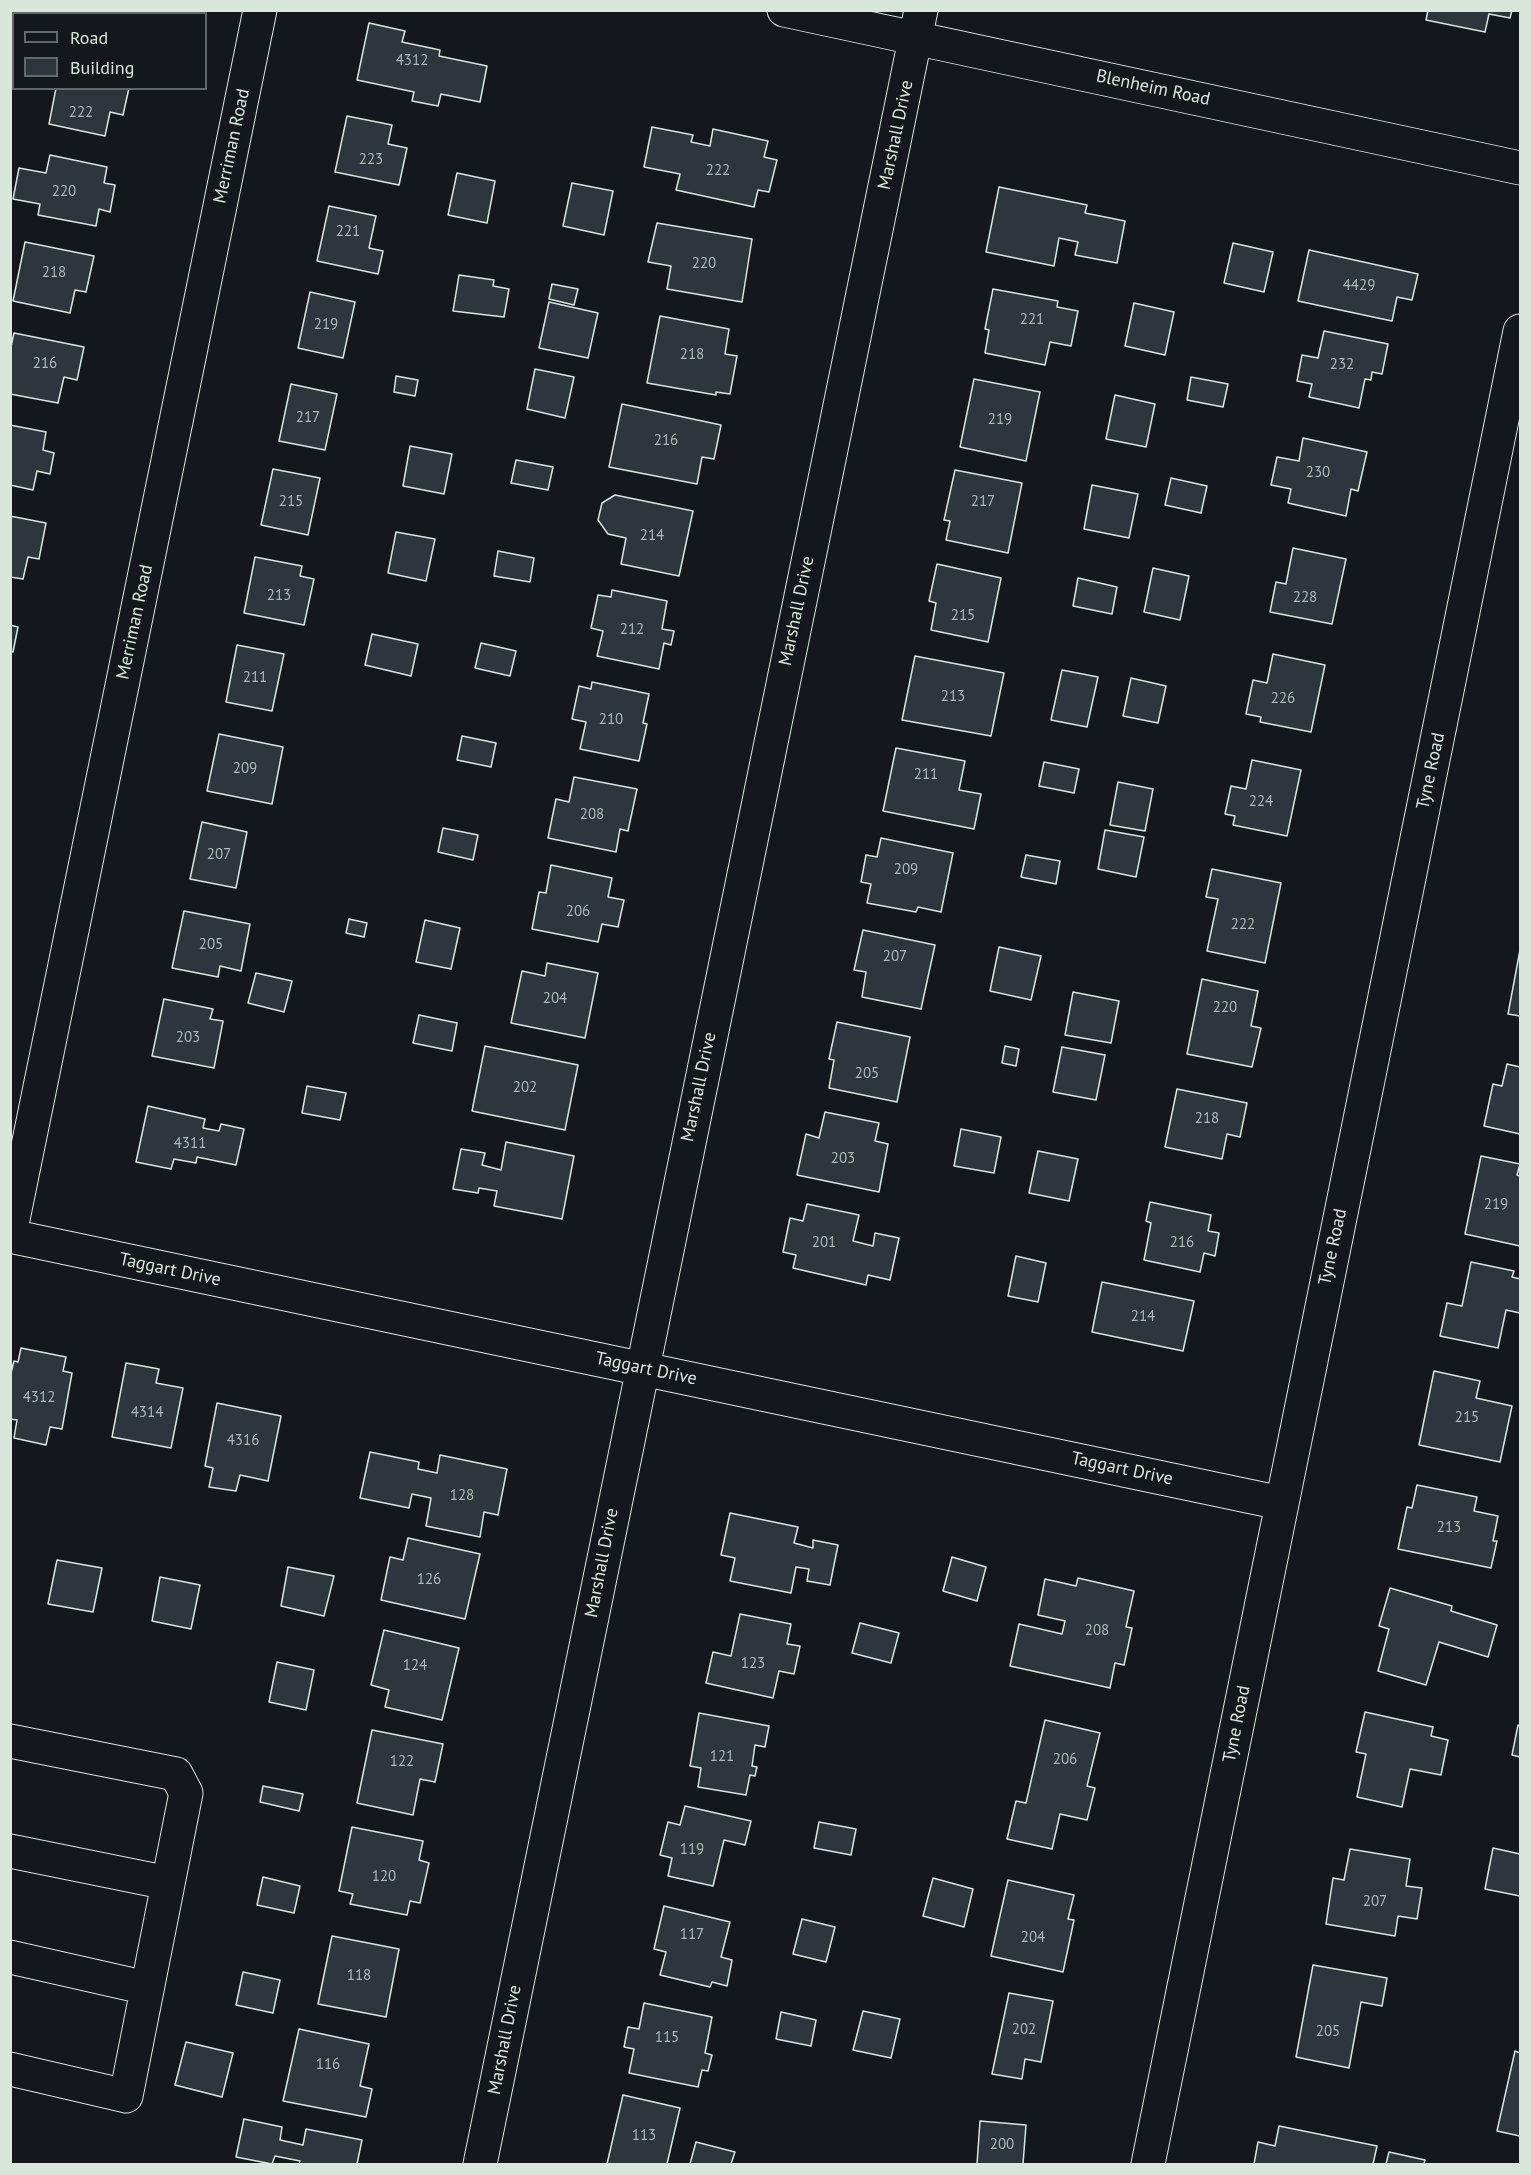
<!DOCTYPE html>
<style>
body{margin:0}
#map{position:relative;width:1531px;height:2175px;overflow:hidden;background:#14181c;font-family:"PT Sans",sans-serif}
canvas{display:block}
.frame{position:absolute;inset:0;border:12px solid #d8e6dc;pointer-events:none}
.legend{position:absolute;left:12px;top:12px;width:195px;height:78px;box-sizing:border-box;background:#14181c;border:2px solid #626a69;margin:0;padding:8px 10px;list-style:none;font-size:18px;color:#d8e6dc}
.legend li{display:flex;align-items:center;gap:12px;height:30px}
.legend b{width:30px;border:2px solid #626a69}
</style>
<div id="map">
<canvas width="1531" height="2175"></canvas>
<div class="frame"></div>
<ul class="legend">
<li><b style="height:8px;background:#14181c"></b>Road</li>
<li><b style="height:16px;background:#2c363c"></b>Building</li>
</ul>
</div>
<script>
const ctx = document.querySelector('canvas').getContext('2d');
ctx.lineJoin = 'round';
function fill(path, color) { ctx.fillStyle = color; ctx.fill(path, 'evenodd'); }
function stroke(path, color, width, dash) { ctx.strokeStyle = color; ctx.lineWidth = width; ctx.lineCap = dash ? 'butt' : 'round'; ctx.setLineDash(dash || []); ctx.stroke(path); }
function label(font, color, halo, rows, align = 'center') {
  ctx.font = font + ' "PT Sans",sans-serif'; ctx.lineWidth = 4.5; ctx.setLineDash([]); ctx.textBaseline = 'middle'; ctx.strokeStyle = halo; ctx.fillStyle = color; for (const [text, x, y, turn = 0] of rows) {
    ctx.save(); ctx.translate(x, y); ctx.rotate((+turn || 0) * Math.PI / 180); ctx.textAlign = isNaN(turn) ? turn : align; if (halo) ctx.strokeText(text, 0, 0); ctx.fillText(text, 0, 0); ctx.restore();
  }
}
const building = new Path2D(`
 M50,10H116V14H49Z
 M1428,10H1512L1510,18L1489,14L1485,32L1426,20Z
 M369,23L405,31L402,42L440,50L439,56L487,66L480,102L441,94L438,106L412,101L414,92L357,80Z
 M56,88H129L123,115L110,112L105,136L49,124Z
 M347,116L392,125L388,144L407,148L399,185L335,172Z
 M652,127L693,135L691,142L710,146L713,129L768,141L764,157L777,160L769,192L758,190L754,207L676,190L680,174L644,167Z
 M50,155L107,167L104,183L115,185L110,212L99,209L96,226L38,215L40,204L13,199L19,168L46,173Z
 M457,173L495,181L487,223L448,215Z
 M572,183L613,191L604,235L563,226Z
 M999,187L1087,205L1085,213L1125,221L1117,263L1075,255L1078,242L1059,238L1054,266L986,252Z
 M329,206L376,216L369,248L383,251L378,274L317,261Z
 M657,223L752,239L742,302L667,289L671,266L648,262Z
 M25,242L94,256L86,292L75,290L70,313L13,301Z
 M1233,243L1273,252L1264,292L1224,283Z
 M1309,250L1418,274L1412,300L1397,297L1392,321L1298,301Z
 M459,275L494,280L493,286L509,289L504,317L453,311Z
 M552,284L578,289L574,305L549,299Z
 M993,289L1058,301L1057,307L1078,311L1071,346L1050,342L1045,365L985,353L989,330L985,329Z
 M310,292L355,302L343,358L298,348Z
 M549,302L598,313L588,358L539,348Z
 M1134,303L1174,312L1165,355L1125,346Z
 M660,316L729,329L725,354L737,356L730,394L716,392V395L647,383Z
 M1324,331L1388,344L1382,374L1372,372L1371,380L1365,379L1359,408L1309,397L1312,384L1297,381L1302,355L1318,358Z
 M14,333L84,347L77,380L64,377L58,403L10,394V351Z
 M535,369L574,377L565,418L527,409Z
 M396,376L418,380L415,396L394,392Z
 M1191,377L1228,384L1223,407L1187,400Z
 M974,379L1040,392L1026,461L960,447Z
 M291,384L337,394L325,450L279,441Z
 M1115,395L1155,404L1146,447L1106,439Z
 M622,404L721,425L714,459L702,457L697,484L609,467Z
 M10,425L46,432L43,450L54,453L50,474L37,471L33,490L10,485Z
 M1303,438L1367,452L1358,491L1351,489L1346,516L1288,503L1291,489L1271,485L1277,457L1299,461Z
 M410,446L452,454L444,494L403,486Z
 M516,460L553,467L548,490L511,483Z
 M273,469L320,478L308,535L261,525Z
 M955,470L1022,483L1008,553L946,540L950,521L944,520Z
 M1171,478L1207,486L1201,513L1165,505Z
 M1092,485L1138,494L1129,538L1084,529Z
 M615,495L693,511L679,576L621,564L626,538L608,534L598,520L602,503Z
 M10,516L46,523L39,559L28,557L23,579L10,577Z
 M396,532L435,539L426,581L388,573Z
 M1293,548L1346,559L1332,624L1270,612L1276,582L1286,584Z
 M498,551L534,558L530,582L494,576Z
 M255,557L302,566L300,576L314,579L304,625L244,613Z
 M937,564L1001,578L988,642L931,630L936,603L929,601Z
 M1153,568L1189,576L1180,620L1144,612Z
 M1078,578L1117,587L1112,614L1073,606Z
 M612,590L667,601L662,629L674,631L671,645L664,643L659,669L597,656L603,631L591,628L598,595L611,597Z
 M10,625L18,627L13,652L10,651Z
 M372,634L418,644L411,676L365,665Z
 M481,643L516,651L510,676L475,668Z
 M237,645L284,654L272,711L226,702Z
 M1273,654L1325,665L1311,732L1260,722L1261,717L1246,714L1253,680L1267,683Z
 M915,656L1004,673L991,736L902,720Z
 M1062,670L1098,677L1087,727L1051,720Z
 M1131,678L1166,686L1158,723L1123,716Z
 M592,682L649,694L643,723L647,724L639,761L580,749L586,722L572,719L579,686L591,689Z
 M219,734L283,747L272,804L207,791Z
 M462,736L496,743L491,767L457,760Z
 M896,748L965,761L959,790L981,794L974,829L883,811Z
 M1252,760L1301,770L1287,836L1233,825L1235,816L1225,814L1231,786L1246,789Z
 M1044,762L1079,769L1074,793L1039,786Z
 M574,777L637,789L628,831L620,829L616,852L548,838L556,799L569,802Z
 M1118,782L1153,789L1145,831L1110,825Z
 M202,822L247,832L236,888L190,879Z
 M443,828L478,835L473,860L438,852Z
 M1105,830L1144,837L1136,877L1098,869Z
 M881,838L953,853L941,912L918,907L916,912L867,903L871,884L861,882L866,855L877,857Z
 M1026,855L1060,861L1056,884L1021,877Z
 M551,865L612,878L608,897L624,900L618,927L602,924L598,942L532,929L539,892L546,893Z
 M1212,869L1281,883L1265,963L1207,951L1218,899L1206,897Z
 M184,911L250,924L241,971L220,966L218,977L172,968Z
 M349,919L367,923L364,937L346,933Z
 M425,920L460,928L451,969L416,962Z
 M863,930L935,945L921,1009L862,997L866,972L854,970Z
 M999,947L1041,956L1031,1000L990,991Z
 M1520,950V1016L1508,1014Z
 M547,963L598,973L585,1038L511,1023L522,971L545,976Z
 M256,973L292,981L284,1012L248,1003Z
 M1202,979L1258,991L1251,1026L1261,1028L1252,1067L1187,1054Z
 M1073,992L1119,1001L1111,1043L1065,1035Z
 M164,999L213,1009L210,1019L223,1021L214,1068L152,1056Z
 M419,1015L457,1023L452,1051L413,1043Z
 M837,1022L910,1037L897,1102L829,1088L834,1060L829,1059Z
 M485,1046L578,1065L565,1130L472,1111Z
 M1005,1046L1019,1049L1016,1066L1002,1063Z
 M1062,1047L1105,1055L1096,1100L1053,1092Z
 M1507,1064L1520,1067V1134L1484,1126L1493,1084L1502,1086Z
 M307,1086L346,1093L340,1120L302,1113Z
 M1177,1089L1247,1103L1240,1137L1227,1134L1222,1159L1165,1147Z
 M148,1106L205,1119L203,1128L219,1131L221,1124L244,1129L236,1165L197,1157L196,1163L174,1159L171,1169L136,1162Z
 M825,1112L879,1123L875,1141L888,1144L879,1192L797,1175L806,1134L819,1138Z
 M961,1129L1001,1137L994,1173L954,1166Z
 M506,1142L574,1156L562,1219L494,1206L497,1191L479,1188L478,1193L453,1189L461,1149L485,1153L482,1165L501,1170Z
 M1038,1151L1078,1159L1069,1201L1029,1193Z
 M1481,1156L1520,1164L1517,1175L1520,1176V1246L1465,1234Z
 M1150,1202L1211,1215L1208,1231L1219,1233L1215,1256L1204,1253L1200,1272L1144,1260L1151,1223L1146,1221Z
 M807,1204L859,1215L853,1241L873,1246L875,1233L899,1238L890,1280L868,1275L866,1285L793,1268L796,1255L783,1252L790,1218L803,1221Z
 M1016,1256L1046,1263L1038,1302L1008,1296Z
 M1471,1262L1514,1271L1512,1277L1520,1279V1313L1506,1310L1498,1348L1440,1336L1447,1303L1462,1306Z
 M1102,1282L1194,1301L1183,1351L1092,1332Z
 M21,1348L66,1357L63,1371L72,1373L62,1429L50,1427L46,1445L14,1438L17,1420L10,1419V1377L14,1361L18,1362Z
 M126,1363L159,1369L156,1383L183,1388L171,1448L112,1437Z
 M1434,1371L1480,1381L1476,1398L1512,1406L1500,1462L1419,1445Z
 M217,1403L281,1416L268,1481L240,1475L236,1491L209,1487L213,1468L205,1466Z
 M370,1452L419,1462L418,1469L437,1473L440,1455L507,1469L498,1515L484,1512L480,1537L426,1526L431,1498L412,1494L409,1508L360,1498Z
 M1417,1485L1477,1497L1474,1511L1498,1516L1493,1541H1497L1491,1568L1398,1549L1407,1507L1412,1508Z
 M730,1513L798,1527L794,1543L813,1548V1540L838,1545L830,1585L807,1581L809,1569L796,1567L791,1593L730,1581L735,1558L721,1555Z
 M408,1538L480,1554L465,1619L381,1600L390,1557L403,1560Z
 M952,1557L986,1567L977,1601L943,1591Z
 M57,1560L102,1568L93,1612L48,1604Z
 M288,1567L334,1576L324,1616L281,1606Z
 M160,1577L200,1585L191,1629L152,1621Z
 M1078,1578L1134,1591L1126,1627L1132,1628L1124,1665L1115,1663L1110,1688L1010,1666L1019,1624L1062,1634L1065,1621L1038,1615L1045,1579L1076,1586Z
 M1390,1588L1452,1606L1451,1611L1497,1625L1488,1657L1439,1642L1426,1685L1378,1671L1389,1629L1379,1626Z
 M740,1614L791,1624L787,1644L800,1646L794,1674L779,1671L773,1698L706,1683L713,1652L731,1656Z
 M860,1623L899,1633L891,1663L852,1653Z
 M384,1630L459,1648L442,1720L385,1707L389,1690L371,1685Z
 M277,1662L314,1670L306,1710L269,1702Z
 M1365,1712L1433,1727L1431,1736L1448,1740L1441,1775L1410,1769L1402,1807L1357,1797L1366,1754L1356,1752Z
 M699,1713L769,1726L765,1747L755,1745L752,1766L757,1767L755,1776L750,1775L746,1795L698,1787L701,1768L690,1766Z
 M1045,1720L1100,1733L1087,1786L1095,1788L1087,1820L1060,1814L1052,1849L1007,1839L1016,1801L1026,1803Z
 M1518,1725L1520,1726V1757L1512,1755Z
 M372,1730L443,1744L435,1782L420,1779L413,1815L357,1803Z
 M263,1786L303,1794L299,1811L260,1802Z
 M685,1806L751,1821L745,1845L724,1840L713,1886L668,1876L672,1858L660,1855L668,1822L680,1825Z
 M819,1822L856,1829L851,1855L814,1848Z
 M352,1827L423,1841L419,1860L429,1863L420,1903L410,1901L407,1915L350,1904L353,1894L339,1891Z
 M1493,1848L1520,1854V1896L1485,1889Z
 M1350,1849L1410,1859L1406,1886L1422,1888L1417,1919L1398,1916L1395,1936L1326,1924L1333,1878L1344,1880Z
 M263,1877L300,1886L294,1913L257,1905Z
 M933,1878L973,1889L964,1927L923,1916Z
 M1008,1880L1074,1895L1068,1919L1074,1920L1063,1972L991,1956Z
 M664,1906L730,1922L721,1957L732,1960L727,1986L712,1982L710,1987L660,1975L666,1952L654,1949Z
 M802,1919L835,1927L826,1962L793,1954Z
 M332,1936L399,1949L386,2017L318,2004Z
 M1313,1965L1387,1978L1382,2006L1361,2002L1349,2068L1296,2057Z
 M243,1972L280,1980L273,2013L236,2005Z
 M1009,1993L1053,2001L1041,2062L1025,2059L1022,2079L992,2074Z
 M644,2003L712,2017L705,2053L712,2055L708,2071L702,2070L698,2087L629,2073L634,2049L624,2047L628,2027L639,2029Z
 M863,2011L900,2019L891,2058L853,2050Z
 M781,2012L816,2020L811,2046L776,2039Z
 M299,2029L369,2044L360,2086L372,2089L366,2117L283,2101Z
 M186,2042L233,2053L222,2097L175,2085Z
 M1515,2051L1520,2053V2136L1497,2131Z
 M623,2095L680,2108L667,2164H607Z
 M244,2119L282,2127L280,2140L303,2145L306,2129L362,2140L357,2164H299L300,2161L275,2156L272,2164L236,2157Z
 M980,2121L1026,2125L1023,2164H977Z
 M1279,2126L1377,2146L1373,2164H1254L1258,2142L1275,2146Z
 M696,2142L735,2152L731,2164H690Z
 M1389,2152L1425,2160L1424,2164H1386Z`);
const minor = new Path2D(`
 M784,10L1520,168
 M10,1234L260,10
 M10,1236L1281,1503
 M10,1741L176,1774L186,1793L126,2096L10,2069
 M10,1851L168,1883
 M10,1957L147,1988
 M480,2164L921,10
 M1148,2164L1520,331`);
const numberNames = [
 ["4312",412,61],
 ["222",81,113],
 ["223",371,160],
 ["222",718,171],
 ["220",64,192],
 ["221",348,232],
 ["220",704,264],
 ["218",54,273],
 ["4429",1359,286],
 ["221",1032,320],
 ["219",326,325],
 ["218",692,355],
 ["216",45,364],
 ["232",1342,365],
 ["217",308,418],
 ["219",1000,420],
 ["216",666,441],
 ["230",1318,473],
 ["215",291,502],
 ["217",983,502],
 ["214",652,536],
 ["213",279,596],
 ["228",1305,598],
 ["215",963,616],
 ["212",632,630],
 ["211",255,678],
 ["213",953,697],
 ["226",1283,699],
 ["210",611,720],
 ["209",245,769],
 ["211",926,775],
 ["224",1261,802],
 ["208",592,815],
 ["207",219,855],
 ["209",906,870],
 ["206",578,912],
 ["222",1243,925],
 ["205",211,945],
 ["207",895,957],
 ["204",555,999],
 ["220",1225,1008],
 ["203",188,1038],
 ["205",867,1074],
 ["202",525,1088],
 ["218",1207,1119],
 ["4311",190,1144],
 ["203",843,1159],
 ["219",1496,1205],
 ["201",824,1243],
 ["216",1182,1243],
 ["214",1143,1317],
 ["4312",39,1398],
 ["4314",147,1413],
 ["215",1467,1418],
 ["4316",243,1441],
 ["128",462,1496],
 ["213",1449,1528],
 ["126",429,1580],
 ["208",1097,1631],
 ["123",753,1664],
 ["124",415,1666],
 ["121",722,1757],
 ["206",1065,1760],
 ["122",402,1762],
 ["119",692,1850],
 ["120",384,1877],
 ["207",1375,1902],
 ["117",692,1935],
 ["204",1033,1938],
 ["118",359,1976],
 ["202",1024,2030],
 ["205",1328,2032],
 ["115",667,2038],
 ["116",328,2065],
 ["113",644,2136],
 ["200",1002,2145]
];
const streetNames = [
 ["Blenheim Road",1153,88,12],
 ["Marshall Drive",896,135,-78],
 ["Merriman Road",232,146,-78],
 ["Marshall Drive",797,611,-78],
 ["Merriman Road",135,622,-78],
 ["Tyne Road",1431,771,-78],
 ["Marshall Drive",699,1087,-78],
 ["Tyne Road",1333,1247,-78],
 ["Taggart Drive",170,1270,12],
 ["Taggart Drive",646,1369,12],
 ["Taggart Drive",1122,1469,12],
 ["Marshall Drive",602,1563,-79],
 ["Tyne Road",1237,1724,-79],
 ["Marshall Drive",505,2040,-79]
];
fill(building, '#2c363c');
stroke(building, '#d8e6dc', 1.5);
stroke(minor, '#d8e6dc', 35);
stroke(minor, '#14181c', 33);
label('15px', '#adbab4', null, numberNames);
label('18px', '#d8e6dc', '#14181c', streetNames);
</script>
